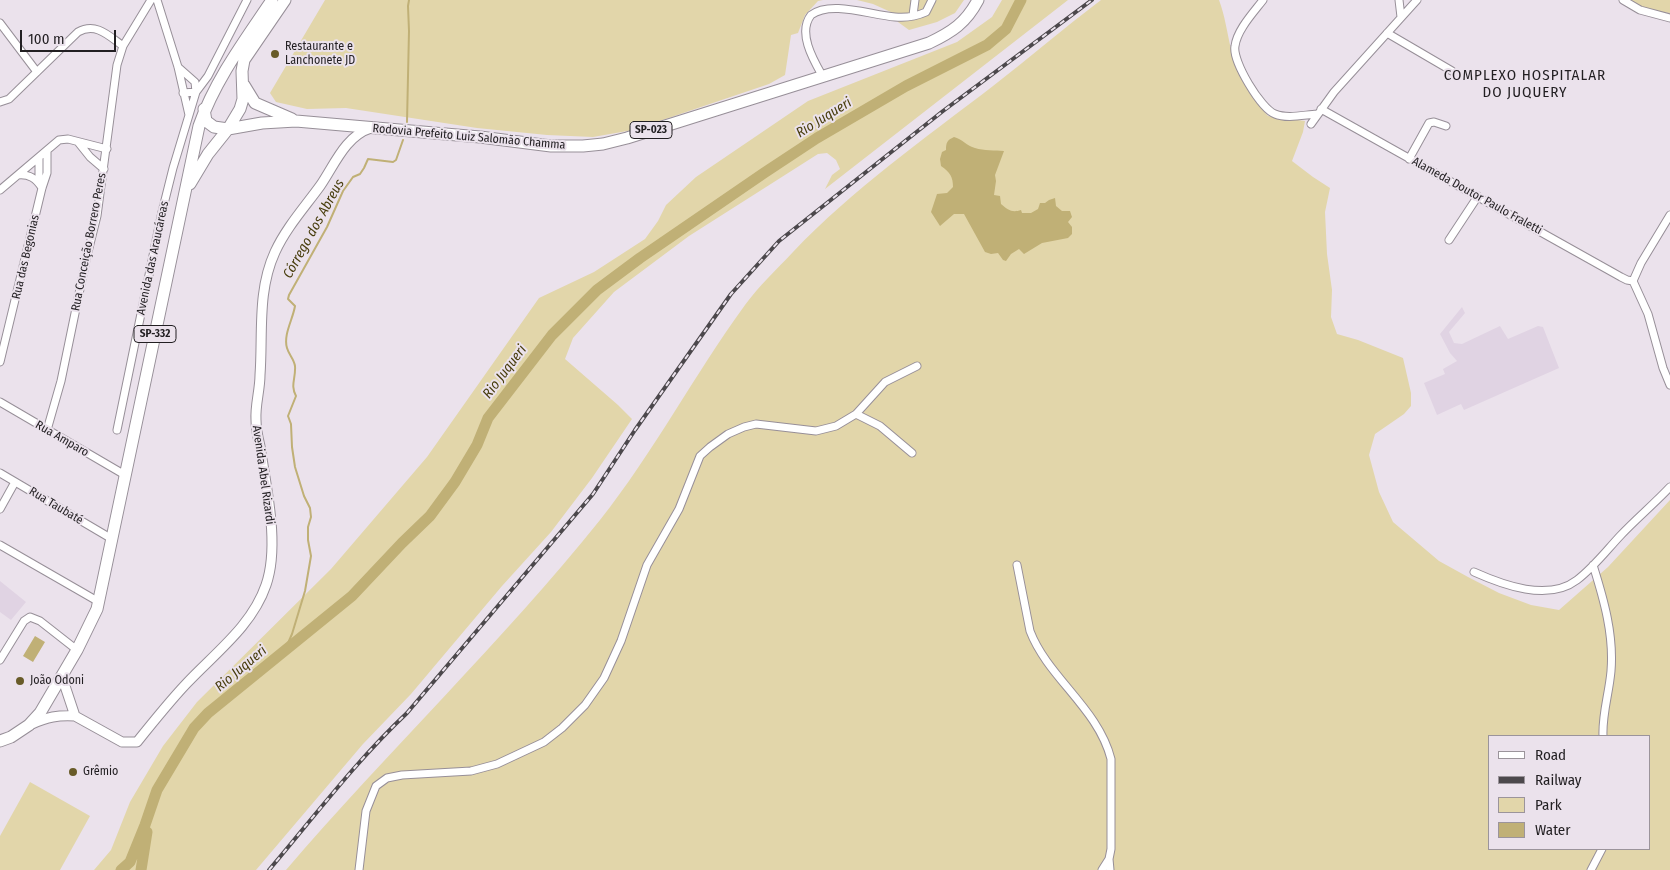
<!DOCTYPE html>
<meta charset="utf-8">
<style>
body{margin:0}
#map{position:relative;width:1670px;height:870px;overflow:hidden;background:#ebe2ec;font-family:"Fira Sans Condensed",sans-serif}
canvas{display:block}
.legend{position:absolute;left:1488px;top:735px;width:162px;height:115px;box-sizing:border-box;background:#ebe2ec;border:1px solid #9b949b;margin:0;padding:6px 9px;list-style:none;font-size:15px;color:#221f22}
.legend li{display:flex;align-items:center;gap:10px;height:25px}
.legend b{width:25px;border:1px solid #9b949b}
.scale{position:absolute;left:20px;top:30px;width:96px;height:22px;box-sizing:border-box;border:2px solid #221f22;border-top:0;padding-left:6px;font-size:15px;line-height:18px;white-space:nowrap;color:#221f22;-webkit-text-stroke:4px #ebe2ec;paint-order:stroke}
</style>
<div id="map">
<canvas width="1670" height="870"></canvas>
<ul class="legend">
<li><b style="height:6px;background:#fff"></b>Road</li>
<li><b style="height:6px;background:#4c484c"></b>Railway</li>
<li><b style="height:14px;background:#e2d6aa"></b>Park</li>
<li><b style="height:14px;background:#c0b076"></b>Water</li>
</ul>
<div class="scale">100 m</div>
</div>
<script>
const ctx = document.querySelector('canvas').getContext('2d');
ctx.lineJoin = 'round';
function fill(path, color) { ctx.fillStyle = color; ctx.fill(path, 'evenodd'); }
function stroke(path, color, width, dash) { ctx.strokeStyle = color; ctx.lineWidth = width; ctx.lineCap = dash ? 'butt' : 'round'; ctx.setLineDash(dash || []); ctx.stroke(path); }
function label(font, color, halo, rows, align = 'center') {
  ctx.font = font + ' "Fira Sans Condensed",sans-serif'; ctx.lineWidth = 4; ctx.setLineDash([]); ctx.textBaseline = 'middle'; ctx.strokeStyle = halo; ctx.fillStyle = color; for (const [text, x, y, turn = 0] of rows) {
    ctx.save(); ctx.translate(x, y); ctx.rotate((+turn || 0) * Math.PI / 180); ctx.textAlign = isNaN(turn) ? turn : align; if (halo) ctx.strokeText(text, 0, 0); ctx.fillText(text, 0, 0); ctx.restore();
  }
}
const built = new Path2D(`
 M1462,307L1465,313L1449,332L1454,343L1462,344L1500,326L1508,339L1538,326L1543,327L1559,368L1464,410L1461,404L1437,415L1424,383L1445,374L1443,369L1457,361L1450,353L1440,334Z
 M0,581L26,602L11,620L0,612Z`);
const green = new Path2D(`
 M325,0H823L818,1L805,15L798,33L791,35L785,75L769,84L633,130L593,137L547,135L477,128L346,108L307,109L276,102L270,93Z
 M857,0H964L955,13L937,22L909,30L898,22L893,13L873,4Z
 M1002,0H1068L825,189L832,175L840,169L836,160L827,153L818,154L689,236L614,292L573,338L565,359L618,405L632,419L592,478L551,532L502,586L411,694L363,744L256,870H94L111,850L130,802L163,746L197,702L331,569L427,457L539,298L594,272L645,239L658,221L666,205L696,177L808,101L957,42L992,17Z
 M1101,0H1219C1225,16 1227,32 1231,49C1237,68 1255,101 1268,116L1305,121L1303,132L1292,161L1313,177L1330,188L1325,212L1327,254L1332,290L1331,317L1337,334L1358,340L1403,358L1411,393V406L1404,414L1375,434L1369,455L1379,492L1393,522L1439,561L1468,577L1499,593L1531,605L1559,610L1608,567L1670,500V870H286C388,751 502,642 600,520C654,452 694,375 745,305C759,286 777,269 793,252C853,189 924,139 993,86C1029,58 1064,28 1101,0ZM1489,736H1649V849H1489Z
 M1628,0H1670V13L1650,11Z
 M30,782L90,816L60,870H0V836Z`);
const water = new Path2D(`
 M954,137C962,139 967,146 975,148C984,151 995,150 1004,151L995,175L996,181L994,195L1000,196L1001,204C1008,210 1012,213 1021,210L1022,213H1031L1038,209L1040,203H1045L1049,200L1055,198L1056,206L1062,211H1070L1072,217L1068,222L1072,227V234L1068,238L1042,243L1024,254L1019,249L1011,254L1006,261L1003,260L998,253L991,254L985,252L964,214H954L940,226L931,212L937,194L947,193L953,187C953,177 950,172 941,166L940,159L942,152L946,150C946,143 947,140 954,137Z
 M35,636L45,642L33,662L23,656Z`);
const stream = new Path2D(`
 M407,122L409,31L408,6L409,0
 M285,650L292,634L305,591L311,556L308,540V527L311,517L310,508L304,496L295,467L292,447L291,424L288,416L296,396C290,385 296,378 295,366C294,359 289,355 287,348C283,335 293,319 295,306L288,299L289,295L327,227L343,191L353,177L360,174L364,168L368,159L393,162L396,160L403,140`);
const river = new Path2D(`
 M121,870L130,862L145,825L157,790L194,728L208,713L352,596L402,543L430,516L455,482L477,445L488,418L552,335L597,290L640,258L764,173L817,138L906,86L987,45L1006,29L1021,0
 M141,870L147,832`);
const minor = new Path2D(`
 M157,0L178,67L189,115
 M1263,0C1253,13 1237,30 1235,46C1232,61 1261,109 1275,114C1287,119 1303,115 1317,114
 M1399,0L1401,17
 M1623,0L1640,10L1670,18
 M913,15L915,0
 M0,23L37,72
 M1387,33L1452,71
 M823,77C814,61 797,33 811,15C831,0 870,15 895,17C905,18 917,16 926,12L932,0
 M183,93L196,92L208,76L247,0
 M0,102L9,99L78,32C96,22 109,36 123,46
 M1321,109L1621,277L1627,280L1633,281
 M1311,124L1334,92L1417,0
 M78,142L90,157L104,169
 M1409,159L1429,123L1434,122L1446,126
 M18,175C29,174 36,178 42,188
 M39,183V158
 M0,190L59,140L68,139L107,149
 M1670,215L1641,263L1633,281L1648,314L1663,368L1670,385
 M1449,240L1478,196
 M0,362L42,188L47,173V151
 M0,402L125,475
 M856,414L880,426L912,453
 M47,430L61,381L86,260L97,216L117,65L123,46L151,0
 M117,430L162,212L173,168L196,92L195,82L178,67
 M0,473L112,539
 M0,509L15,482
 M0,545L99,602
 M1017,565L1030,631C1048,678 1098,708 1111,759V849L1109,859L1102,870
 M1593,565C1604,600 1614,635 1611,671C1609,694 1602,714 1603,736
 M1474,572C1503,585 1548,602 1577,580C1593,568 1606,551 1620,536C1636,519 1654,504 1670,487
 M0,660L24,621L30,617L40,621L77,650
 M1109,859L1110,870
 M359,870L366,811L376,786L387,778L402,775L471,771L497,764L544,742L562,728L585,705L604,678L621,641L647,565L679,509L700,456L710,447L728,434L744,427L756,424L816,431L836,426L856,414L885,382L917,366
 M1591,870L1602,849`);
const tertiary = new Path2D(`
 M62,677L75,716
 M75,716L122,742H137C153,722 169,702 186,684C215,653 252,626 266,585C280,545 266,487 260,446C258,438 256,429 256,420C255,405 260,390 260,375C263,334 257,291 275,252C286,228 304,208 320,186C334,166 345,136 371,128
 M32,724C47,717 58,715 75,716`);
const primary = new Path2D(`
 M244,85L255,103L292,119
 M204,109L206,121L214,127L228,129L262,123L296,121L480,137L551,146H583L603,144L627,138L929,43C952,32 966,23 978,0
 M190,184L208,154L228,129L240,109L243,99L242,71L244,60L285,0
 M0,741L11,737L29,725L40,713L77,650L97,609L199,126C215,80 245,40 272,0`);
const rail = new Path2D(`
 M269,870C314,817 356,761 407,713L593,494L635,430L731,294L779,241L943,111L1092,0`);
const markers = [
 [275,54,5,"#685b28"],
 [20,681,5,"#685b28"],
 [73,772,5,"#685b28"]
];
const shields = [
 [651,130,42],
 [155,334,42]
];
const shieldNames = [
 ["SP-023",651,130],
 ["SP-332",155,334]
];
const poiNames = [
 ["Restaurante e",285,47],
 ["Lanchonete JD",285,61],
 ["João Odoni",30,681],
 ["Grêmio",83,772]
];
const streetNames = [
 ["Rodovia Prefeito Luiz Salomão Chamma",469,137,5],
 ["Alameda Doutor Paulo Fraletti",1477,196,29],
 ["Rua Conceição Borrero Peres",89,242,-79],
 ["Rua das Begonias",26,257,-77],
 ["Avenida das Araucáreas",153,258,-78],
 ["Rua Amparo",62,439,30],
 ["Avenida Abel Rizardi",263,475,82],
 ["Rua Taubaté",56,506,31]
];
const waterNames = [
 ["Rio Juqueri",824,118,-32],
 ["Córrego dos Abreus",314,229,-61],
 ["Rio Juqueri",505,372,-53],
 ["Rio Juqueri",241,669,-40]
];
const quarterNames = [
 ["COMPLEXO HOSPITALAR",1525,76],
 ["DO JUQUERY",1525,93]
];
fill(built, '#e0d3e3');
fill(green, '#e2d6aa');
fill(water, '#c0b076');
stroke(stream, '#c0b076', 2);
stroke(river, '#c0b076', 11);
stroke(minor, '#978f98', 9);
stroke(tertiary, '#978f98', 11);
stroke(primary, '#978f98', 13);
stroke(minor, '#fff', 7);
stroke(tertiary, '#fff', 9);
stroke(primary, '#fff', 11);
stroke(rail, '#4c484c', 4);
stroke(rail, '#ebe2ec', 2, [5.5]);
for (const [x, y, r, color] of markers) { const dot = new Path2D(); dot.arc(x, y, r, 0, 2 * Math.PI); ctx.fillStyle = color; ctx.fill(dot); stroke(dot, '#ebe2ec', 2); }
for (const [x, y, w] of shields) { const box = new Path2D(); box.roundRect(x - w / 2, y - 8.5, w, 17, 4); ctx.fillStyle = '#ebe2ec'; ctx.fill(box); stroke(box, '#221f22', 1); }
label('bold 11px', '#221f22', null, shieldNames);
label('12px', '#221f22', '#ebe2ec', poiNames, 'left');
label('12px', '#221f22', '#ebe2ec', streetNames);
label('italic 14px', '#483d0d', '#ebe2ec', waterNames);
ctx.letterSpacing = '1px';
label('15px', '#221f22', '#ebe2ec', quarterNames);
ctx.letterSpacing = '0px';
</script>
